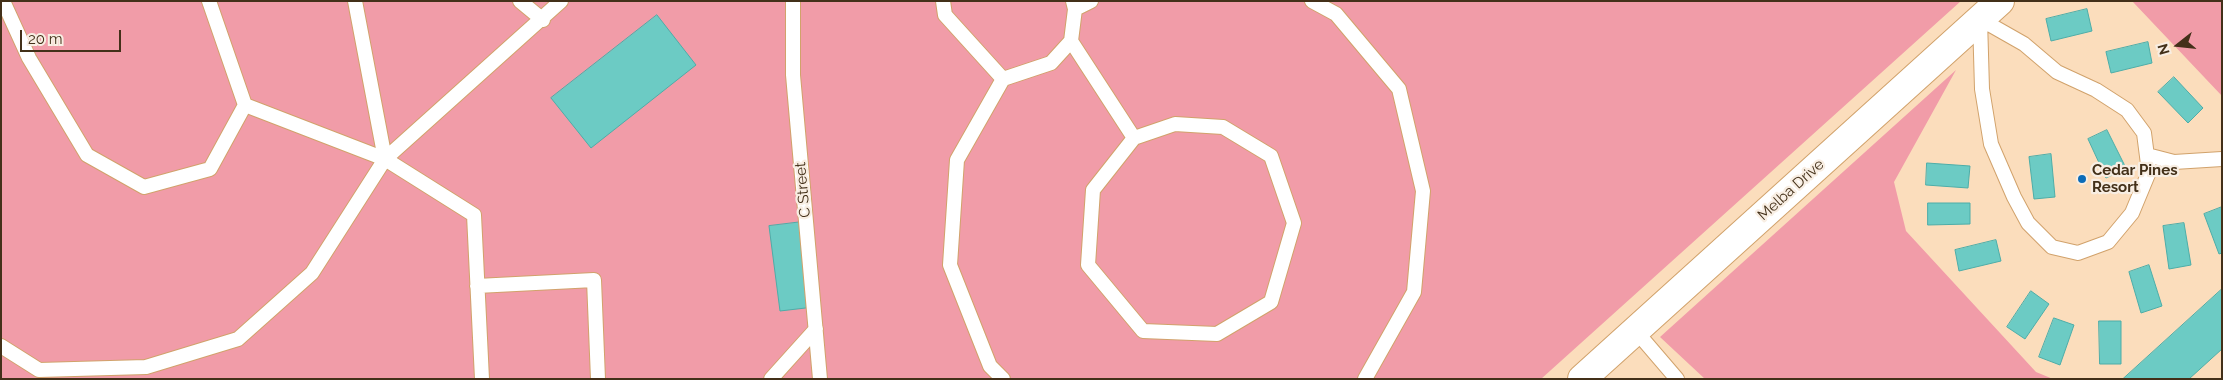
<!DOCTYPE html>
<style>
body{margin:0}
#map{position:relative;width:2223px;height:380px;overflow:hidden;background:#fbddbc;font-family:Raleway,sans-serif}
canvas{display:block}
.frame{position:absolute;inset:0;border:2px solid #433019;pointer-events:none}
.north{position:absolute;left:2153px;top:20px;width:50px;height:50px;-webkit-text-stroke:4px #f8eee3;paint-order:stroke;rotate:254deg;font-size:14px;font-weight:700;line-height:20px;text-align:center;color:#433019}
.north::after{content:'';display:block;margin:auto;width:18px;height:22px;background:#433019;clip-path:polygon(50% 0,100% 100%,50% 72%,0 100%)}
.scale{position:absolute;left:20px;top:30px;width:101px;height:22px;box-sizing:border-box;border:2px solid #433019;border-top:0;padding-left:6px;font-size:15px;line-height:18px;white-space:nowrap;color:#433019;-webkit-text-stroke:4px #f8eee3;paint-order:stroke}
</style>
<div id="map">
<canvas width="2223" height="380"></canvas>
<div class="frame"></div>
<div class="north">N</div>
<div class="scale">20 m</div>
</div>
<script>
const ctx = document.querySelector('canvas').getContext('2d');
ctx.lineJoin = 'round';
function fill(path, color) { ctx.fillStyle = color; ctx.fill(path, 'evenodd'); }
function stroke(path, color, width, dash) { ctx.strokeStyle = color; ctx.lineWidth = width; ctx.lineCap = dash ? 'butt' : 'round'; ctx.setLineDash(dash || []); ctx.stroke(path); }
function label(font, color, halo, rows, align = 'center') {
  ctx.font = font + ' Raleway,sans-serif'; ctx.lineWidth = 4.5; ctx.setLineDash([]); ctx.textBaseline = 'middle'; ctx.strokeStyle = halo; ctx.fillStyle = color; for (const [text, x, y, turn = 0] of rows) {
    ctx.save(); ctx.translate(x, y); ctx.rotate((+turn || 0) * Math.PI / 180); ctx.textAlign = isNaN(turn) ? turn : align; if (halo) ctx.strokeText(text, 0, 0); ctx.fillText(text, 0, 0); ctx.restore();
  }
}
const green = new Path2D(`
 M1,1H1961L1541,379H1Z
 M2132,1H2222V96L2133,2Z
 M1956,70L1894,182L1906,231L2036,372L2053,379H1705L1660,337Z`);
const building = new Path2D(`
 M2087,9L2092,31L2051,41L2046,19Z
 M657,15L696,65L591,148L551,98Z
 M2148,42L2152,63L2111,73L2106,52Z
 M2174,77L2203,108L2188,123L2158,92Z
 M2107,130L2126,168L2106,178L2088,139Z
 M2051,154L2055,197L2034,199L2029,157Z
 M1927,163L1970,166L1968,188L1926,185Z
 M1928,203H1970V224L1928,225Z
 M2222,207V253L2219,254L2204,214Z
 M802,222L814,307L780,311L769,226Z
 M2184,223L2191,265L2169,269L2163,226Z
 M1996,240L2001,261L1959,271L1955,250Z
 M2149,265L2162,306L2141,313L2129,272Z
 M2222,289V349L2189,379H2123Z
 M2031,291L2049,304L2025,339L2007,327Z
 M2054,318L2074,325L2060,365L2039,357Z
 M2099,321H2121V364H2100Z`);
const service = new Path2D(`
 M3,1L29,58L87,155L144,187L210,169L245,105L209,1
 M520,1L543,20
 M793,1V75L820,379
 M943,1L945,15L1003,79L1051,63L1071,41L1075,9L1073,1
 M1312,1L1336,14L1399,89L1423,191L1414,292L1365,379
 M1075,9L1091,1
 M1980,19L2024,44L2057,72L2096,90L2127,110L2144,133L2149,172L2132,213L2108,242L2078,253L2052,247L2028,223L2014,197L1991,144L1982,89Z
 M1071,41L1134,138
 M245,105L385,159
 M1175,124L1223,127L1271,156L1294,223L1271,302L1217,334L1143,331L1088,265L1093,190L1134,138Z
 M2147,155L2174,162L2222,159
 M477,286L594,280L598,379
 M1635,330L1677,379
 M1,346L39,370L146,367L238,339L312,273L385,159L355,1
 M482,379L474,215L385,159L561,1
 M771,379L816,329
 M1003,379L990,366L950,265L957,160L1003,79`);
const minor = new Path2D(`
 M1582,379L2000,1`);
const markers = [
 [2082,179,5,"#0b6cb8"]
];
const poiNames = [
 ["Cedar Pines",2092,170],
 ["Resort",2092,187]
];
const streetNames = [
 ["C Street",803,190,-95],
 ["Melba Drive",1791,190,-42]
];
fill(green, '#f19ca8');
fill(building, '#6ccbc4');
stroke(building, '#4dada8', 1);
stroke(service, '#d1a26b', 16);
stroke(minor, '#d1a26b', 30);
stroke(service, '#fff', 14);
stroke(minor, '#fff', 28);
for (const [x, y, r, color] of markers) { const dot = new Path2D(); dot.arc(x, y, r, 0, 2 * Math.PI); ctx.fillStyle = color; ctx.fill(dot); stroke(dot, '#f8eee3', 2); }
label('bold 15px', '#433019', '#f8eee3', poiNames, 'left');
label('15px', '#433019', '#f8eee3', streetNames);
</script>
